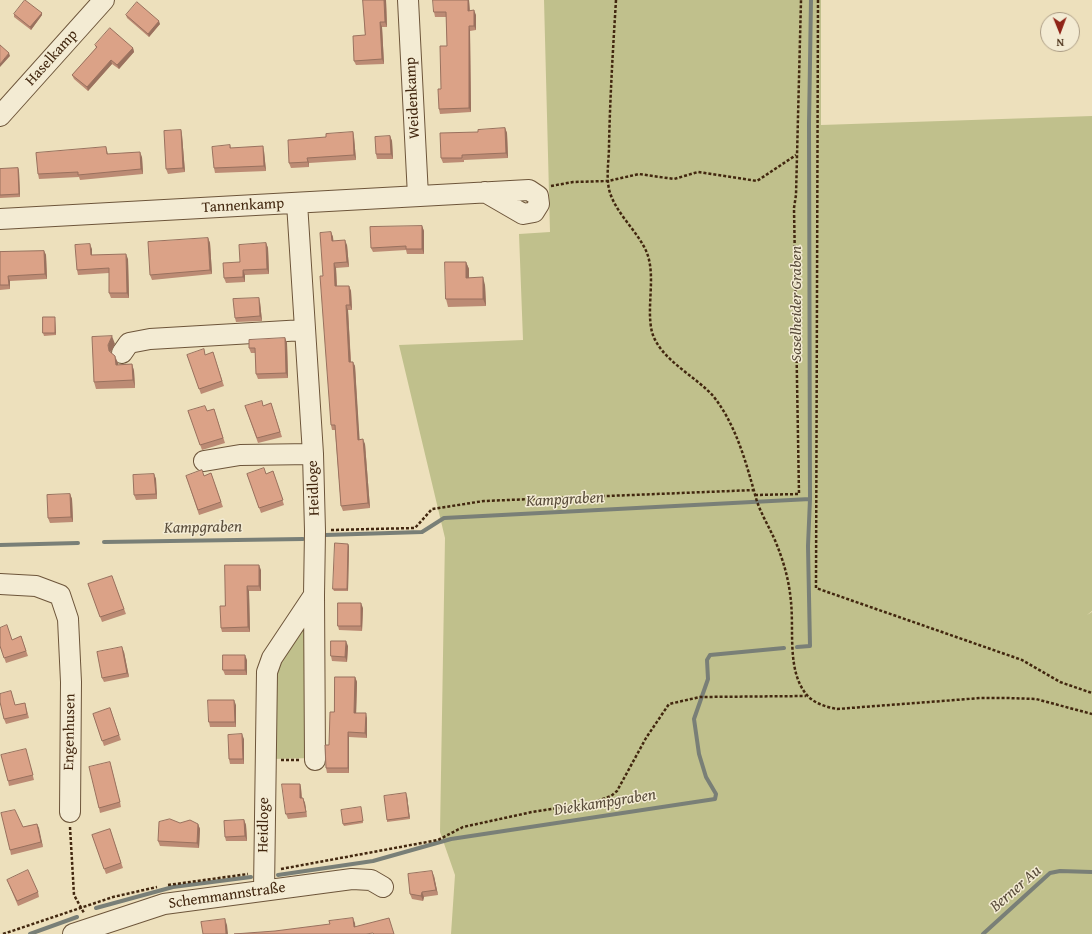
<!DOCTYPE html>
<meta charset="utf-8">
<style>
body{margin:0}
#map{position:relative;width:1092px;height:934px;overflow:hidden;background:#ede0bc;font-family:"Gentium Book Plus",serif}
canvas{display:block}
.north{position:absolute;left:1040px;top:12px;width:40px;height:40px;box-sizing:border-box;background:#f3ebd3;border:1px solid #ac9d85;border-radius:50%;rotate:179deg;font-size:11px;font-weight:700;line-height:16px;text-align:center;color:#42270f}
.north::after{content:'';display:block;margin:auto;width:14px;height:18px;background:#8f2418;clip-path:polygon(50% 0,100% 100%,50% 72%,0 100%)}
</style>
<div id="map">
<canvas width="1092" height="934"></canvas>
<div class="north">N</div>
</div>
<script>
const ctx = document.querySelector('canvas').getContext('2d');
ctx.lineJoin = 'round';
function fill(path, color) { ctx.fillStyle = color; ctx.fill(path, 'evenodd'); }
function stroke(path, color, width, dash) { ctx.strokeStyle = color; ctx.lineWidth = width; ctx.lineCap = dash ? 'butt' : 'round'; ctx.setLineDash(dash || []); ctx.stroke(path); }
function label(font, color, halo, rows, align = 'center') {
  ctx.font = font + ' "Gentium Book Plus",serif'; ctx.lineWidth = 3; ctx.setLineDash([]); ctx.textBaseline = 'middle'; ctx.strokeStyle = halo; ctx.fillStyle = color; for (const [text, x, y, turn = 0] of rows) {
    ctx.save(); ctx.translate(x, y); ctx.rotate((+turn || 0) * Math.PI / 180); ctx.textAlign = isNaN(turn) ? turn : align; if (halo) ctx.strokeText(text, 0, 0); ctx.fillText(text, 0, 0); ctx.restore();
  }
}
const green = new Path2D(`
 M544,0H821V125L1092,116V611L1087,615L1092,612V934H451L455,875L440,832L445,538L399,345L523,340L519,234L550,232Z
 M311,615L313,758L271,759L270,678Z`);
const stream = new Path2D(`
 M325,535L422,532L444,518L810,499
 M104,542L303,539
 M0,545L78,543
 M797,647L810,646L808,546L810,499L809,124L811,0
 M278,875L373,861L451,839L715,799L716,794L706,777L699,754L694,719L708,679L707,660L710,655L784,648
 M96,908L173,887L251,877
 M30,934L77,917
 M983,934L1050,873L1060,871L1092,872`);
const path = new Path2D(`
 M616,0C613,49 610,97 609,146C609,160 606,175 609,189C614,212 638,231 647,253C656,277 646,308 652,332C660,360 696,376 714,397C737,427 746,463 756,498C760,512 768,525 774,538C783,559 789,579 791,602C794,631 787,670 806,694C813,703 826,707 837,709L981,698H1008L1036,699L1092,714
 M818,0L816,588L1022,660L1060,682L1092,693
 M551,186L573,182L608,181L639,174L674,179L698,172L757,181L796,155
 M755,495L799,494L794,208L796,195L801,0
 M331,530L415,528L432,509L484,501L755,490
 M281,760H300
 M70,827L74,895L84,913
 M281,869L438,840L463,827L532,812L592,803L611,796L617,791L646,738L669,704L700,697L806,696
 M168,885L248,874
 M3,934L113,897L157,887`);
const minor = new Path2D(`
 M408,0L418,196
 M0,116L104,0
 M0,219L529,190L538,196L539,204L534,212L523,214L485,192
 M122,353L129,343L150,339L304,330
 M204,461L240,455L313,454
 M0,584L36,586L60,595L68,619L71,682L70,812
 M314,595L315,760
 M264,890L267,672L272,658L314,595L315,531L313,454L297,203
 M73,934L164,904L352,879L371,880L383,887`);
const wall = new Path2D(`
 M363,0H386L387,27H382L384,64L356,65L354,61L365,35Z
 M469,0L470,11L476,15V30L470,31L471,112L440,114L439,109L441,89L447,46L446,17H435L434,12Z
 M14,14L42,15L31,30L14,17Z
 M126,15L160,24L149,37L127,18Z
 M95,45L133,48L134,52L119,69L112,64L88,91L74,79L72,75L96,48Z
 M505,128L507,133L508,158L464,160V162L443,163L441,158L478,132Z
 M181,130L182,135L185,172L168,174L166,169Z
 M353,132L354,137L356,160L309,163V167L291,168L289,163L326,137Z
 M390,136L392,141L393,159H377L376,154Z
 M230,145L231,148L264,151L266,171L215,173L214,168Z
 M106,147L108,154L142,157L143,174L80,180L79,177L39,179L38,174Z
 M18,168L19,171L20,197L0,198V169Z
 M422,226L424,231V254H407L406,250L373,252L371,248Z
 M331,232L333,237V241L347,245L349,267L336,268L337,286H349L351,291L352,310H348L351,362L355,366L359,440L365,444L370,508L343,511L341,506L335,430H332L331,425L323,276Z
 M208,238L210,243L212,274L152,280L150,275Z
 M266,243L268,248L269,274L245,275V282L226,283L224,278L240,262Z
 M92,249V255L128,259L129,298H111L109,293V273L78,275L77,270Z
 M44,251L46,255L47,279L10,281V289L0,290V252Z
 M466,262L469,269V278L485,285L486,306L448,307L446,299Z
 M260,302L262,321L236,322L235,318Z
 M55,319L56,335L44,336L43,333Z
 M285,338L287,343L288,378L258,379L256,374L255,353H251L249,348Z
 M115,344L111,352L118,363V365L132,364L134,371L135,388L96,389L94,382Z
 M213,352L224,386L201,394L187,355H206Z
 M271,403L282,437L258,443L245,406H264Z
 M214,409L225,443L202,450L188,411H207Z
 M273,471L284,505L261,513L247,474H266Z
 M211,473L223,507L199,515L186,476H204Z
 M154,474L156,479L157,499L136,500L134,495Z
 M70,494L72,499L73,522L50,523L48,518Z
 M349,546L348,591H334L333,589Z
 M261,570V591H249L250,632H222L221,628L225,606Z
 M112,576L126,614L102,622L88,584Z
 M363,608L362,631L339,630L338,626Z
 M21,636L28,656L6,663L0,646L12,640Z
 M348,646L347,662L332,661L331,656Z
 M124,652L129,677L104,682L102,678Z
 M247,660V675H225L223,670Z
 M355,677L357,682L356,713L367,718V738L349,737V773H327L326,768L329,745Z
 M11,691L15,705L25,703L29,718L6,724L4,719Z
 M236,705V727H210L209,722Z
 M110,708L121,740L104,746L93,714Z
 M244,739V764H230L229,759Z
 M26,749L34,780L9,786L8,781Z
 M111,767L121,807L100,813L99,808Z
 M300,784L301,788L302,798L305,803L307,817L288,819L286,814Z
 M407,796L410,819L387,822V820Z
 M361,809L363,823L344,826L343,824Z
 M244,820L246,825L247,841H226L225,837Z
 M180,823L198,824L200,829L199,848L160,846L158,841Z
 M37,824L43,847L11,855L10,850L23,827Z
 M110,829L123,868L106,874L92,835Z
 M434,876L438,895L424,897L423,901L412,899L410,894Z
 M7,880L38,892L39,897L18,906Z`);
const shadedWall = new Path2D(`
 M384,0H386L387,27L385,22Z
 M468,0H469L470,16L468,11Z
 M474,10L476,15V30L474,26Z
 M42,13V15L31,30L30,27Z
 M159,21L160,24L149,37L148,34Z
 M380,22L382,27L384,64L382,59Z
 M469,26L470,31L471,112L469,108Z
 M133,48L134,52L119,69L117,65Z
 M9,53L10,56L0,67V64Z
 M111,60L112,64L88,91L87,87Z
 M505,128L507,133L508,158L506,153Z
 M181,130L182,135L185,172L183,168Z
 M353,132L354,137L356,160L354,155Z
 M390,136L392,141L393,159L391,154Z
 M263,146L264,151L266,171L264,166Z
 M140,152L142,157L143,174L141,169Z
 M307,158L309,163V167L308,162Z
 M18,168L19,171L20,197L19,194Z
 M422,226L424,231V254L422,249Z
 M331,232L333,237L334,245L332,241Z
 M208,238L210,243L212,274L210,270Z
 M345,240L347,245L349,267L347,262Z
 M266,243L268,248L269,274L267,269Z
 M90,244L92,249V260L91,255Z
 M44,251L46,255L47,279L45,274Z
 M126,254L128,259L129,298L127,293Z
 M466,262L469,269V285L466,278Z
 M334,263L336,268L337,291L335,286Z
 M243,270L245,275V282L243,277Z
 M8,276L10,281V289L9,285Z
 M483,277L485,285L486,306L483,299Z
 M349,286L351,291L352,310L350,305Z
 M259,298L260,302L262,321L260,316Z
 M346,305L348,310L351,367L349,362Z
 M55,317V319L56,335L55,333Z
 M112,336L115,344L111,352L109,351L108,345Z
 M285,338L287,343L288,378L286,373Z
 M115,356L118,363V372L116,365Z
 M353,362L355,366L360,445L358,440Z
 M132,364L134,371L135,388L133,380Z
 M363,439L365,444L370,508L368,503Z
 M154,474L156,479L157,499L156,494Z
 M70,494L72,499L73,522L71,517Z
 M348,544L349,546L348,591L347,589Z
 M259,565L261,570V591L259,586Z
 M247,586L249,591L250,632L248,627Z
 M361,603L363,608L362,631L361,626Z
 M346,641L348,646L347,662L345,657Z
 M122,647L124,652L129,677L127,673Z
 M245,655L247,660V675L245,670Z
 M355,677L357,682L356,718L354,713Z
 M234,700L236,705V727L235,722Z
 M366,713L367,718V738L365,733Z
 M348,732L349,737V773L348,768Z
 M242,734L244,739V764L243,759Z
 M110,762L111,767L121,807L120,802Z
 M300,784L301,788L302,803L300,798Z
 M406,793L407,796L410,819L409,817Z
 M303,798L305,803L307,817L306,812Z
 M244,820L246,825L247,841L245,836Z
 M37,824L39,828L43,847L41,842Z
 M198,824L200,829L199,848L197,843Z
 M432,871L434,876L438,895L436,890Z
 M422,892L424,897L423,901L421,896Z
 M353,918L355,923L356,933L354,927Z
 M225,919L227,925L228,934H226Z`);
const building = new Path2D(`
 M25,0L42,13L30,27L14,14Z
 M363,0H384L385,22H380L382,59L354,61L353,36L365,35Z
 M433,0H468V11L474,10V26H469V108L439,109L438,89H441L440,46H447L446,12H434Z
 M137,2L159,21L148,34L126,15Z
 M110,28L133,48L117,65L111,60L87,87L72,75L97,47L95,45Z
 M0,45L9,53L0,64Z
 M505,128L506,153L462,155V158H441L440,133L478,132V130Z
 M181,130L183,168L166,169L164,131Z
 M353,132L354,155L307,158L308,162L289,163L288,140L326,137V134Z
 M390,136L391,154H376L375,137Z
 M230,145V148L263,146L264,166L214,168L212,147Z
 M106,147L107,154L140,152L141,169L78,175V172L38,174L36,153Z
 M18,168L19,194L0,195V169Z
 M422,226V249H406V246L371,248L370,227Z
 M331,232L332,241L345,240L347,262L334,263L335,286H349L350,305H346L349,362H353L358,440L363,439L368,503L341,506L335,425H331L320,276H323L320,233Z
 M208,238L210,270L150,275L148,242Z
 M266,243L267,269L243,270V277L224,278L223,263L240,262L239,245Z
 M90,244L91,255L126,254L127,293H109V268L77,270L75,245Z
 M44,251L45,274L8,276L9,285H0V252Z
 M445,262H466V278L483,277V299H446Z
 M259,298L260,316L235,318L233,299Z
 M43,317H55V333H43Z
 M112,336L108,345L109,351L115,356L116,365L132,364L133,380L94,382L92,337Z
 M285,338L286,373L256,374L255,348H249V340Z
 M204,349L205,355L213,352L222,381L199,389L187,355Z
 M262,401L263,406L271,403L280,432L257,438L245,406Z
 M205,406L207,411L214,409L223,438L200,445L188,411Z
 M264,468L266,474L273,471L283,500L259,508L247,474Z
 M202,470L204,476L211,473L221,502L198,510L186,476Z
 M154,474L156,494L134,495L133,475Z
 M70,494L71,517L48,518L47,495Z
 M335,543L348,544L347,589H333Z
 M225,565H259V586H247L248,627L221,628L220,606H225Z
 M112,576L124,609L100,617L88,584Z
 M338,603H361V626H338Z
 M7,625L12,640L21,636L26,651L4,658L0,646V628Z
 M331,641H346L345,657L331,656Z
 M122,647L127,673L102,678L97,652Z
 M223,655H245V670H223Z
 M335,677H355L354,713H366L365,733L348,732V768H326L325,745H329L330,712H334Z
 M11,691L15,705L25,703L27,714L4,719L0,702V694Z
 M208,700H234L235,722H209Z
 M110,708L119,735L102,741L93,714Z
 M242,734L243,759H229L228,735Z
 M26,749L33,775L8,781L1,755Z
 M110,762L120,802L99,808L89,767Z
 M282,784H300V798H303L306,812L286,814Z
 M406,793L409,817L387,820L384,796Z
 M361,807L363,821L343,824L341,810Z
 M15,810L23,827L37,824L41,842L10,850L1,813Z
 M170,819L180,823L190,820L198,824L197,843L158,841L159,822Z
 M244,820L245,836L225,837L224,821Z
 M110,829L121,863L104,869L92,835Z
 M28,870L38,892L17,901L7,880Z
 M432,871L436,890L422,892L421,896L410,894L408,874Z
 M353,918L354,927L389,918L394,934H374L373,933L366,934H234L275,931L330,924L329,921Z
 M225,919L226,934H203L201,922Z`);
const streetNames = [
 ["Haselkamp",52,58,-48],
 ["Weidenkamp",413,98,-93],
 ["Tannenkamp",243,206,-3],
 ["Heidloge",314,488,-92],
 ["Engenhusen",70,732,-89],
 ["Heidloge",264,825,-89],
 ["Schemmannstraße",227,896,-8]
];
const waterNames = [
 ["Saselheider Graben",797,304,-90],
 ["Kampgraben",565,500,-3],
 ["Kampgraben",203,528,-1],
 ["Diekkampgraben",605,803,-9],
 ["Berner Au",1016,889,-41]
];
fill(green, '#c0c08c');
stroke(stream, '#797f77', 4);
stroke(minor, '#6d553a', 22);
stroke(path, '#42270f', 2.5, [3, 2]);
stroke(minor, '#f3ebd3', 20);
fill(wall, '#bc8b74');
fill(shadedWall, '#99715e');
fill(building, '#dba287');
stroke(building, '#99715e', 1);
label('15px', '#42270f', '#f3ebd3', streetNames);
label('italic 16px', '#594c3a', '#f3ebd3', waterNames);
</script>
